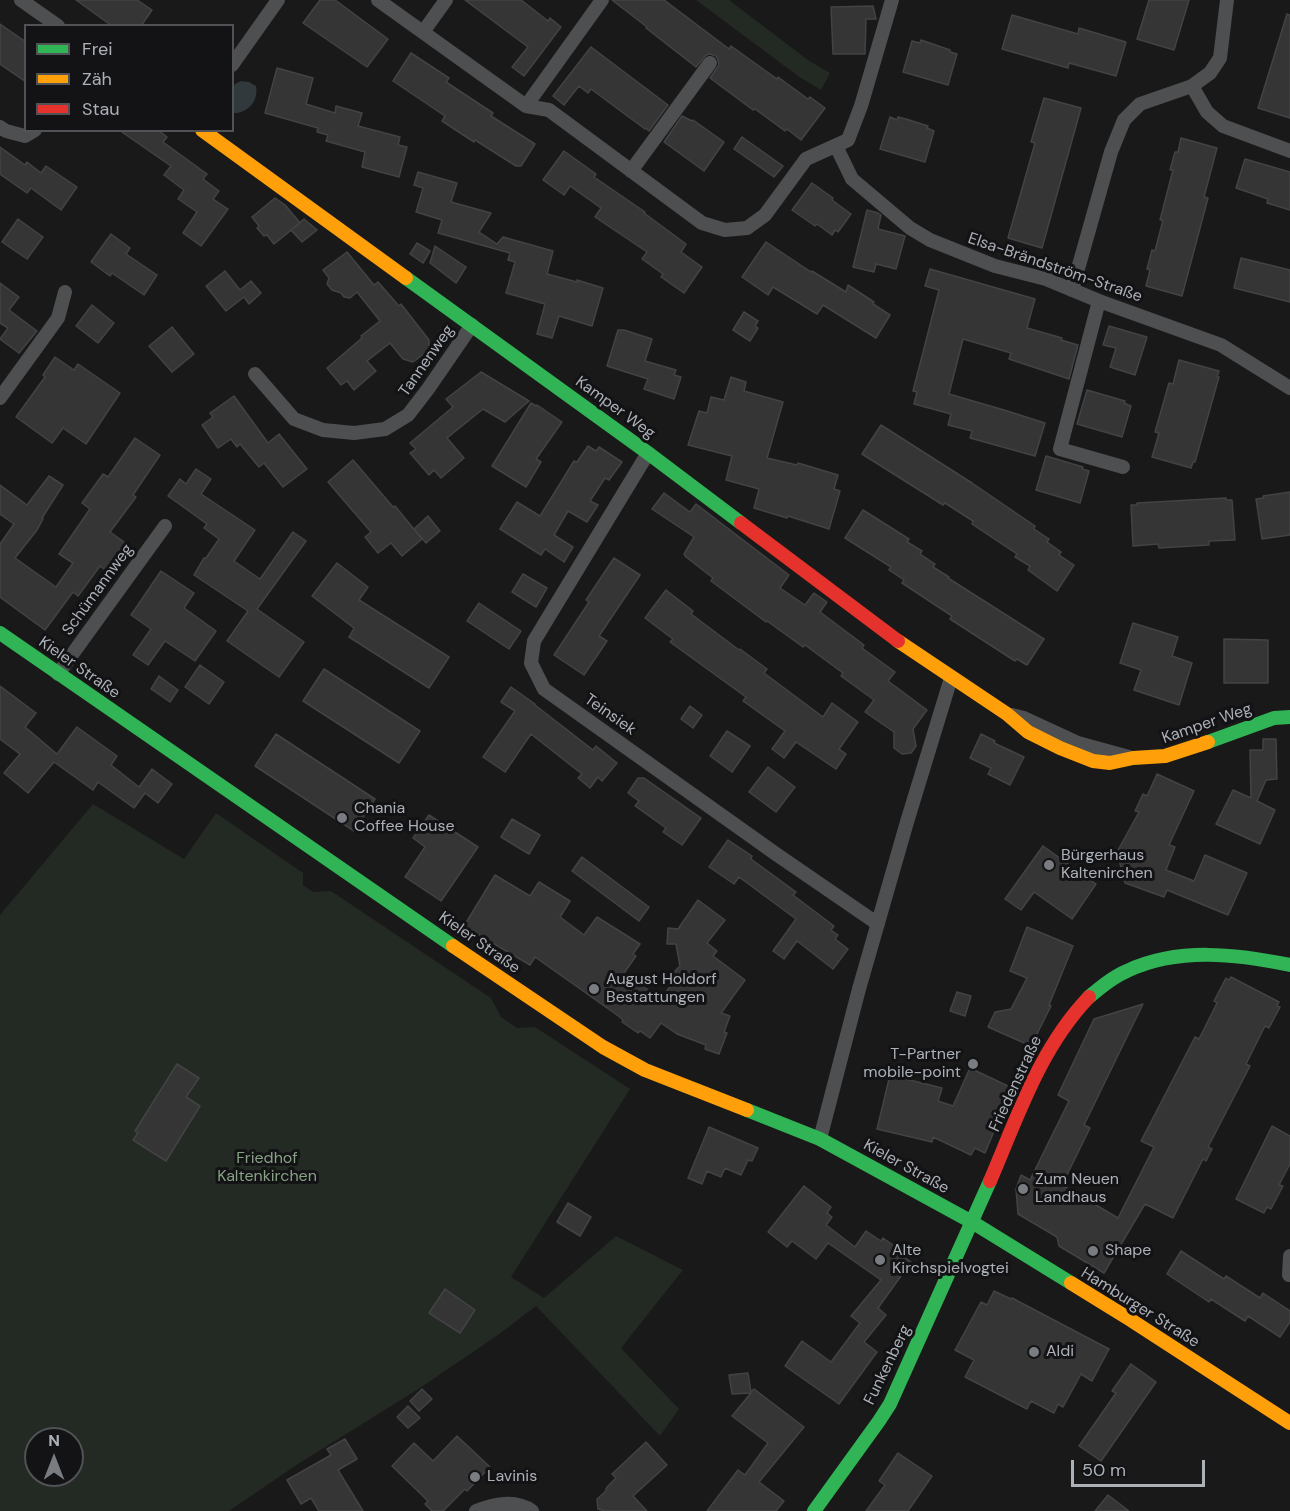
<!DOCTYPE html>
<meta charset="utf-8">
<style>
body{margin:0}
#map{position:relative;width:1290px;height:1511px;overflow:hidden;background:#191919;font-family:"DM Sans",sans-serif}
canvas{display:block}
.legend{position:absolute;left:24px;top:24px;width:210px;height:108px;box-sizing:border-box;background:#131315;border:2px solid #505256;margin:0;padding:8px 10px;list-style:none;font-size:18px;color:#acb1b8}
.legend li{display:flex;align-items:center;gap:12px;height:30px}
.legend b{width:30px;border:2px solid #505256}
.north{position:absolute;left:24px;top:1427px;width:60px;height:60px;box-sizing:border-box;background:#131315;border:2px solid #505256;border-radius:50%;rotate:0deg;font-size:16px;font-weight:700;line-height:24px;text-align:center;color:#acb1b8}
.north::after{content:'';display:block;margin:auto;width:21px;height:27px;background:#797c80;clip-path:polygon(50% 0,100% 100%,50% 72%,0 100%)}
.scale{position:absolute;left:1071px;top:1460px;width:134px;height:27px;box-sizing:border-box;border:3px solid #acb1b8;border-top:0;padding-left:8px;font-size:18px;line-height:21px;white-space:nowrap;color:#acb1b8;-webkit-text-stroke:4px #131315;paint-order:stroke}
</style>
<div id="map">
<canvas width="1290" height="1511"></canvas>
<ul class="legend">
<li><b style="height:8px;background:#30b455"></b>Frei</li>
<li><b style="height:8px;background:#ff9f0a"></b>Zäh</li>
<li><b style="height:8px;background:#e5322d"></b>Stau</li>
</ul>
<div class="north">N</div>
<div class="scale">50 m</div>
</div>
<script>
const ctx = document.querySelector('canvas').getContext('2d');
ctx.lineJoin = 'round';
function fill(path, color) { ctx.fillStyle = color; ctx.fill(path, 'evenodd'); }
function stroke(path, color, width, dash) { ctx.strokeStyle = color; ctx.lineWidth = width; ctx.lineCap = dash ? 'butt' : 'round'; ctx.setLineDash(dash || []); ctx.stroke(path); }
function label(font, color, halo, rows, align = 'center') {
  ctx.font = font + ' "DM Sans",sans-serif'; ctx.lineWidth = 6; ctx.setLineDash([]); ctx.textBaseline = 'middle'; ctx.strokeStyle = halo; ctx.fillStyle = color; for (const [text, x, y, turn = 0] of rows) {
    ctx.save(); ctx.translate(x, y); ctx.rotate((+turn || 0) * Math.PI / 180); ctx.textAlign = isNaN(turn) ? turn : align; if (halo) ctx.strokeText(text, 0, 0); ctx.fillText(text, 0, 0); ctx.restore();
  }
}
const green = new Path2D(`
 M696,0H729L808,60L830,73L821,90L798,76Z
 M93,804L184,859L216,813L303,873V885L313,892L331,891L491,998L501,1017L517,1028L535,1027L630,1089L511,1277L544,1298L616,1236L683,1270L621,1348L679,1409L660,1436L536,1306L498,1335L420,1388L298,1464L229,1511H0V915ZM36,1439H72V1475H36Z`);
const water = new Path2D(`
 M241,81L249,82L256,86C259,101 247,114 233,113V88L235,84Z`);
const building = new Path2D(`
 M76,0H137L152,10L141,26H112Z
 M320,0H335L388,39L367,67L303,23Z
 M465,0H521L548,21L550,18L561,27L524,76L512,67L528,47Z
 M612,0H664L729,49L731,46L777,79L778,77L808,99L810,97L825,108L801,140L787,129L785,131L755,109L753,110L710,78L719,65L718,60L716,56L710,54L706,55L696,67L646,28L647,27Z
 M1149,0H1189L1174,50L1137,39Z
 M873,6L876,19H866L865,54H833L831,7Z
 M1287,14L1290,15V118L1258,108Z
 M1012,15L1078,34L1079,28L1126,42L1116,76L1069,63L1068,68L1002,49Z
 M0,24L26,42V82L0,64Z
 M921,40L950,50V52L957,54L948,85L903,72L912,41L920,43Z
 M591,47L668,105L649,131L646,128L645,129L591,89L588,93L579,86L564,105L553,96Z
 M411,53L449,78L446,82L493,113L491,116L535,144L521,166H516L475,140L474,142L442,121L445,116L393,81Z
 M277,68L313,78L306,104L335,113L336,106L362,113L358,126L400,137L398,145L407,147L399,177L362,167L365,152L326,141L328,135L317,132L318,128L265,113Z
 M1044,98L1081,108L1042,248L1008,238L1035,143L1031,142Z
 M682,116L692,121L693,120L724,142L704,171L664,142Z
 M890,117L897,120L898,117L906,119L928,126L927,128L934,131L925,162L880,149Z
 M119,130H158L167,137L163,142L207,174L203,179L219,191L213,199L228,209L201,246L183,233L197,212L178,199L184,190L164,175L171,166Z
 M742,137L783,166L774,177L734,149Z
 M1181,138L1217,148L1204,197L1208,198L1182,296L1146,286L1150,270L1147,269L1152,250L1155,251L1163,220H1160L1173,170H1170L1175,152H1178Z
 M0,147L25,165L27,162L41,173L46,166L77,187L61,210L31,188L27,193L0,174Z
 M564,151L596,174L594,177L645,212L644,213L686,244L681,252L702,267L684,293L661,277L663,274L642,259L647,252L595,217L601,208L570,186L564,195L543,180Z
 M1245,159L1290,172V210L1267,203L1268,199L1236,188Z
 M418,172L457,183L451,202L491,213L479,232L497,244L503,237L553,251L547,274L577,282V280L603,288L592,326L559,316L552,338L537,334L545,304L506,293L515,262L508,260L510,253L438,233L442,220L416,212L423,188L414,185Z
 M812,183L833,198L832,200L851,214L838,232L835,230L832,235L817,224L815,226L792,210Z
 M275,198L285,205L300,223L274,244L267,235L264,236L257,228L259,226L252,217Z
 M867,210L878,213L881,215L878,229L905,236L896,269L876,264L874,272L853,267Z
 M18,219L43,237L27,259L2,242Z
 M304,219L317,230L302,242L291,230Z
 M111,234L130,248L126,254L157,275L144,295L112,273L110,276L91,262Z
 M766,242L811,272L812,271L846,292L848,285L874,302L873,304L890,315L876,338L823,305L817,314L773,287L768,295L742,277Z
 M417,243L430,251L423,263L410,254Z
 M435,246L466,267L456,283L430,263Z
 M347,252L374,285L378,282L399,306L401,304L429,340V350L413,362L403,359L390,343L367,361L376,371L354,390L347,381L341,385L327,368L362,338L361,336L380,321L357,292L350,298L344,297L341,293L332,290L327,284L329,278L323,270Z
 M1241,258L1290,270V302L1234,288Z
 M930,269L1035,299L1027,328L1062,338L1061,340L1078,345L1069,379L1009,359L1011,353L963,339L949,394L1004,410L1045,423L1035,456L970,438L972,431L948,425L951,414L914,404L917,392L913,391L939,290L925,286Z
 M225,271L240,290L251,281L261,293L249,304L244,297L226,311L206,286Z
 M0,283L19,297L9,310L37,331L19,353L0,339L8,328L0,323Z
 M92,305L114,323L98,343L76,326Z
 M744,312L758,321L755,326L758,328L750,341L733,330Z
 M1109,326L1147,337L1135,375L1110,367L1116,348L1103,345Z
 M172,327L194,354L172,372L149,346Z
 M618,330H624L652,339L645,361L676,370L674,375L681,377L674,399L644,389L648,379L607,366Z
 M55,357L74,370L78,364L120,393L86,444L63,428L52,443L16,417L45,377L43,375Z
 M1179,360L1219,371L1217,377H1219L1195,462H1193L1191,468L1152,457L1159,433L1155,432L1169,383L1173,384Z
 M481,372L529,401L505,422L483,409L447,438L464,458L441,478L434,470L429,475L410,453L416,449L410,443L453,407L446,399Z
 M731,377L746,382L744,391L783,402L767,458L797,465L798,463L838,475L834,489L840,491L829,529L788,516L787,518L754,508L759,489L726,480L732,456L688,445L699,411L707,413L711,397L724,400Z
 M1087,390L1125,401L1124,403L1131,406L1122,437L1077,424Z
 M234,396L268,443L279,434L307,469L283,487L264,463L259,467L240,444L237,447L231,439L218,448L202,425L213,417L210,413Z
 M531,403L536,406L537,405L562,422L536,459L541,462L526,487L492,466Z
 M881,425L972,483L1035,526L1034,529L1049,539L1047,542L1061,552L1059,555L1074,565L1057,591L1028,570L1030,566L1015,557L1017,554L972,524L973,521L945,503L943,505L862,454Z
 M135,438L160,455L133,495L136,497L110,532L127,544L108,572L100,566L78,596L73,592L45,630L0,597V544L14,524L0,514V485L27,505L49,476L63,485L42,518L43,519L37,530L15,558L56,587L73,563L59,554L90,509L82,503L103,474L108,477Z
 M588,446L596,451L599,447L622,462L609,480L605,478L590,501L598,505L587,522L568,511L554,535L573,547L564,562L545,549L541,555L500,529L517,502L540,516L574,461L577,462Z
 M1046,456L1083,467L1082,469L1089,471L1080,503L1036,490Z
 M353,460L393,507L395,506L422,539L402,556L391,543L378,553L365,537L371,532L328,482Z
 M196,469L211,479L201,494L255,530L234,561L260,579L293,532L306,541L257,609L304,642L279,677L227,641L248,611L194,575L204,558H206L219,539L204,528L207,524L168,496L180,479L186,484Z
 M1290,492V535L1262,539L1256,499L1263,498V496Z
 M664,493L690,512L696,504L789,575L780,588L805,605L814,593L827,602L820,612L864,645L862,648L895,672L888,681L927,710L913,729L916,746L911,753L902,754L894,748V732L865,712L874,700L841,676L843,673L805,645L803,647L767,621L766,622L711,581L713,578L686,557L684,554L694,537L652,509Z
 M1226,498V500H1232L1235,540L1209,541V545L1159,548L1158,544L1133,546L1131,505H1137V503Z
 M863,510L909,539L907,542L922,551L920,554L935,564L933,567L949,577L948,578L1044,639L1027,665L1017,659L1015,661L950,619L952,616L902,583L904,580L889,570L891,567L845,538Z
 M428,516L440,531L426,543L414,529Z
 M614,558L640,575L599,636L607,641L584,675L554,655L589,602L586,600Z
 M337,563L368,587L359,600L449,657L429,688L349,637L354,628L312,596Z
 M161,571L194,593L184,608L216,631L195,661L165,641L148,665L133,655L151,629L131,615Z
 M523,574L547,588L536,607L512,592Z
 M666,590L693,611L691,614L739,650L740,649L767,669L764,673L823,717L832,703L858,722L839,749L846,754L836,769L796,742L784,758L772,749L785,731L743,701L746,697L670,642L673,639L645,618Z
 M479,603L521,631L509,649L467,621Z
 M1133,623L1178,637L1172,656L1192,663L1179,705L1134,690L1141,670L1120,663Z
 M1224,639L1268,640V683H1224Z
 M200,665L224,682L209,704L185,687Z
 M324,669L420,731L399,763L303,701Z
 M159,676L178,690L170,702L151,689Z
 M0,686L36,713L25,727L57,754L77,727L117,756L111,765L139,787L152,769L172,784L158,803L145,793L134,808L98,782L93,790L54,762L28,793L4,773L20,754L0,739Z
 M511,687L535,704V705L593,750L596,746L617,763L602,781L598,777L590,788L578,778L582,774L531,734L505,772L483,757L515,711L501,702Z
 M690,706L702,715L693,728L681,719Z
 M727,731L750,746L732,772L710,756Z
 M276,734L375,799L354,831L255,766Z
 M981,734L995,741L994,743L1024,757L1010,785L988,774L991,768L970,758Z
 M1263,739H1276L1277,779L1266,780L1257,801L1275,810L1260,844L1216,824L1233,790L1251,798L1250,750H1263Z
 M768,767L795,787L776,812L749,792Z
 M1157,774L1194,791L1169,845L1175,847L1166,870L1194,881L1205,855L1247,873L1228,915L1167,890L1164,897L1125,883L1117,852L1139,812L1135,811L1143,794L1147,796Z
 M638,778H644L701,818L682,845L663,832L666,828L635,806L639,801L628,793Z
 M429,815L478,847L441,901L405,877L425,847L413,838Z
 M512,819L540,835L529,854L501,837Z
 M728,840L752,856L751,859L796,892L793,895L834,926L831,930L838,935L835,939L848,949L833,969L797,941L784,959L773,951L796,919L739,877L734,884L709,867Z
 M1043,846L1096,884L1072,919L1034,892L1021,910L1005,899Z
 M582,857L649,907L639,921L572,871Z
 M495,875L530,896L539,882L570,901L560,917L584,935L597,917L640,944L633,954L636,956L624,973L661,999L674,981V972L680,966L676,944H667L668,928L678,929L698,900L725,920L707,943L717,951L713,956L745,980L721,1013L730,1016L724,1032L727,1033L719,1054L705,1049L706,1045L677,1034L661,1023L650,1038L640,1031L638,1033L622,1022L623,1020L617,1015L535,957L530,965L464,926Z
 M1027,927L1073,946L1049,1005L1051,1006L1031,1046L988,1027L995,1012L1011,1009L1027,978L1010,971Z
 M1231,977L1279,1002L1277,1006L1280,1007L1269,1028L1265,1026L1246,1064L1250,1066L1208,1147L1212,1149L1206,1161L1203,1159L1173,1218L1145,1204L1104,1273L1059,1246L1057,1237L1018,1214L1016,1189L1021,1175L1030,1180L1069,1101L1058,1095L1094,1019L1143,1004L1084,1125L1090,1128L1062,1185L1118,1218L1154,1147L1141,1141L1195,1037L1199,1039L1217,1003L1214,1001L1226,978L1229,980Z
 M957,992L971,996L965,1016L950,1011Z
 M177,1064L199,1078L186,1097L200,1106L166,1161L133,1140L138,1133L135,1131Z
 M970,1068L1012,1088L985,1153L975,1148L971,1155L933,1137L932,1142L877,1129L890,1075L942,1088L938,1101L953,1106Z
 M1272,1126L1290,1136V1164L1279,1185L1283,1186L1271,1209L1267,1207L1264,1213L1236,1199Z
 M709,1127L758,1148L752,1161L748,1160L741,1175L725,1168L721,1177L707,1171L702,1184L688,1178Z
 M804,1186L831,1207L827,1213L832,1217L826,1225L855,1247L866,1231L881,1241L883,1238L900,1250L898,1253L911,1262L878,1308L886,1315L864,1342L877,1352L839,1404L785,1366L802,1341L831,1362L860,1323L851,1316L881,1280L828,1243L816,1259L792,1241L787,1247L768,1232Z
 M568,1203L591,1217L580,1236L557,1222Z
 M1181,1251L1224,1279L1226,1276L1260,1298L1263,1293L1290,1311V1322L1280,1337L1248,1316L1245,1321L1211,1299L1209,1302L1167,1274Z
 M445,1289L475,1310L460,1333L429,1313Z
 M994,1291L1011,1299L1012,1298L1109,1349L1092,1381L1081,1374L1063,1407L1058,1404L1054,1413L1031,1401L1027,1409L965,1377L974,1360L955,1350L981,1302L987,1305Z
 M1131,1364L1156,1382L1101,1461L1079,1446L1116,1393L1112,1391Z
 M748,1373L751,1392L754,1389L804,1427L759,1482L784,1501L776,1511H707L738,1470L745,1475L768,1443L732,1416L751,1393L732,1394L729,1375Z
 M422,1389L432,1399L419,1411L410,1401Z
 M408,1406L420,1418L408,1428L397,1417Z
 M457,1436L490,1467L467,1491L465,1489L443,1511H432L425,1504L428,1501L392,1466L414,1443L433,1461Z
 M345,1439L357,1459L338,1470L363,1511H319L311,1498L301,1504L287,1480L331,1455L327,1449Z
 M646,1442L667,1465L633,1496L647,1511H605L598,1509L597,1499L605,1492L607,1487L616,1478L612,1474Z
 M898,1453L932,1476L908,1511H866L885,1485L879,1481Z
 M1108,1495L1129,1511H1095Z`);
const street = new Path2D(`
 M21,0L58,26
 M378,0L526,106L549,110L702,223L725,230L747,228L765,215L806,159L848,140L861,106L892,0
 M423,32L446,0
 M232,65L278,0
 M1192,86L1207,112L1223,126L1290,151
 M526,106L602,0
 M0,127L6,131L25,136L35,130
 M836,146L852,179L910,228L930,240L995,266L1046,279L1099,301L1221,345L1290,388
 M631,171L710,63
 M1072,290L1111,152L1124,120L1140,104L1192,86L1210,73L1220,58L1227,0
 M1099,301L1060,449L1123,467
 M255,374L294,419L323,430L354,433L385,429L408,415L428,389L472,325
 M0,398L58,318L65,292
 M648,453L534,641L531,663L544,689L776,854L878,924
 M58,674L165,526
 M1012,715L1024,718L1078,743L1129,757
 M820,1139L859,989L907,822L951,678
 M1289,1275L1290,1256
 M476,1511C494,1504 515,1499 532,1511`);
const fast = new Path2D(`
 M406,278L648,453L741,523
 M0,633L453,946
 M1208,742L1274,718L1290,717
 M1089,997C1101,987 1113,977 1127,971C1178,947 1237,954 1290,965
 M747,1110L820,1139L972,1222L1071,1283
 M814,1511L879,1421L890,1404L990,1181`);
const slow = new Path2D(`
 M202,130L406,278
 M898,641L1007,714L1028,732L1060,748L1093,761L1110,763L1133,758L1165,756L1208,742
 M453,946L603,1047L645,1070L747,1110
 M1071,1283L1131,1320L1290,1423`);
const jam = new Path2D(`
 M741,523L898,641
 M990,1181C1018,1116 1040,1048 1089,997`);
const markers = [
 [342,818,6,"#797c80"],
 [1049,865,6,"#797c80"],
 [594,989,6,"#797c80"],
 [973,1064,6,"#797c80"],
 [1023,1189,6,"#797c80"],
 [1093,1251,6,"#797c80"],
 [880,1260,6,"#797c80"],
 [1034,1352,6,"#797c80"],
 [475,1477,6,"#797c80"]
];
const streetNames = [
 ["Elsa-Brändström-Straße",1055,268,19],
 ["Tannenweg",427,361,-55],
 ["Kamper Weg",615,408,36],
 ["Schümannweg",98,590,-54],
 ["Kieler Straße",79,668,35],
 ["Teinsiek",610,715,35],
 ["Kamper Weg",1207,724,-19],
 ["Kieler Straße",479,943,35],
 ["Friedenstraße",1016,1084,-65],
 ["Kieler Straße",906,1167,29],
 ["Hamburger Straße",1140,1308,32],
 ["Funkenberg",888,1365,-64]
];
const poiNames = [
 ["Chania",354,809],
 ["Coffee House",354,827],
 ["Bürgerhaus",1061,856],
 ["Kaltenirchen",1061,874],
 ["August Holdorf",606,980],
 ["Bestattungen",606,998],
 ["T-Partner",961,1055,"right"],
 ["mobile-point",961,1073,"right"],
 ["Zum Neuen",1035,1180],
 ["Landhaus",1035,1198],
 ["Alte",892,1251],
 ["Kirchspielvogtei",892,1269],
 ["Shape",1105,1251],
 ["Aldi",1046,1352],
 ["Lavinis",487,1477]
];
const parkNames = [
 ["Friedhof",267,1159],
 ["Kaltenkirchen",267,1177]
];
fill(green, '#232923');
fill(water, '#31393d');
fill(building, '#353536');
stroke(building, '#424345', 1.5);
stroke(street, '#4e4f51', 14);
stroke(fast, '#30b455', 14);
stroke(slow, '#ff9f0a', 14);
stroke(jam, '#e5322d', 14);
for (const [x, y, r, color] of markers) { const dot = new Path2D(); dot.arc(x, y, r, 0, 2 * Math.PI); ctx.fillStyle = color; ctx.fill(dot); stroke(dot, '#131315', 2); }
label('16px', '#acb1b8', '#131315', streetNames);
label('16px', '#acb1b8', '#131315', poiNames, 'left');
label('16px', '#87a185', '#131315', parkNames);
</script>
